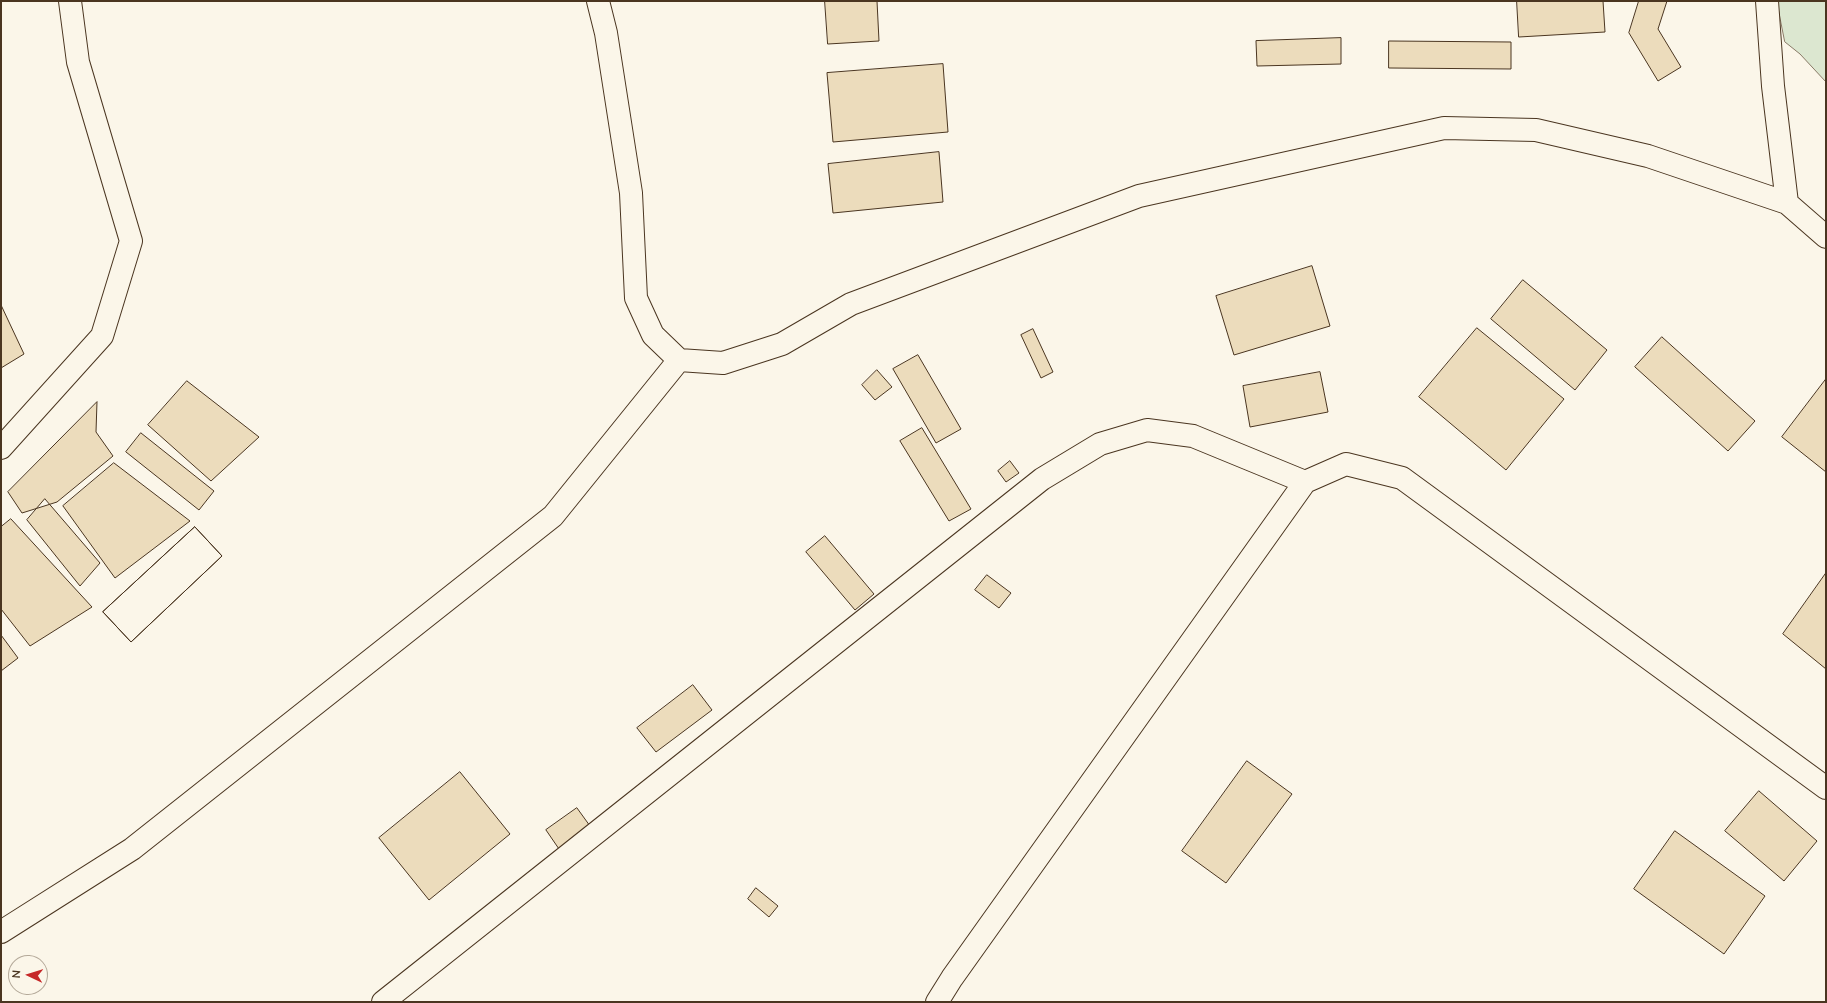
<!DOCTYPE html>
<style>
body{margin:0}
#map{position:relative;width:1827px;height:1003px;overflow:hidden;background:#fbf6e9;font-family:"Nunito Sans",sans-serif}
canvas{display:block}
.frame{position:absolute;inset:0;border:2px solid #4a3520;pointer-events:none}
.north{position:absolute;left:8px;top:955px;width:40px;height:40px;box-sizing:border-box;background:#fbf6e9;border:1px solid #b4a999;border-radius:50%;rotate:274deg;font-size:11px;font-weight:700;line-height:16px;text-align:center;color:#4a3520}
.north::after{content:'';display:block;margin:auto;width:14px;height:18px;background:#c62828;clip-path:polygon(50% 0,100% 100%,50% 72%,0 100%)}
</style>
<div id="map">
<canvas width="1827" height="1003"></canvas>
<div class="frame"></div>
<div class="north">N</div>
</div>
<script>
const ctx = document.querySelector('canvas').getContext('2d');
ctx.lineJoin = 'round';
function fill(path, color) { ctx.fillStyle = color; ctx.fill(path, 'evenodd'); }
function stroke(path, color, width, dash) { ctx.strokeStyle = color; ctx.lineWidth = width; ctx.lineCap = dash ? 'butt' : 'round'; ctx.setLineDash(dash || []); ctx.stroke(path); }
const green = new Path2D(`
 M1777,1H1826V82L1800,54L1785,42Z`);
const building = new Path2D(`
 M825,1H877L879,41L828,44Z
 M1517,1H1603L1605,32L1519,37Z
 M1639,1H1667L1658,29L1681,67L1658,81L1629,33Z
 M1341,38V64L1257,66L1256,41Z
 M1389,41L1511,42V69L1389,68Z
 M943,64L948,132L833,142L827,73Z
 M939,152L943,202L833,213L828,164Z
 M1312,266L1330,326L1234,355L1216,296Z
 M1523,280L1607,350L1575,390L1491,319Z
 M1,305L24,354L1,368Z
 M1477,328L1564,399L1506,470L1419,397Z
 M1033,329L1053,372L1041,378L1021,335Z
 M1662,337L1755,421L1728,451L1635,367Z
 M918,355L961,429L936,443L893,369Z
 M877,370L892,387L875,400L862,385Z
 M1320,372L1328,412L1250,427L1243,386Z
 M1826,379V472L1782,437Z
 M187,381L259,437L211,481L148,425Z
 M97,402L96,432L113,456L57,502L22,513L8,492Z
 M922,428L971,509L949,521L900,441Z
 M141,433L214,491L199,510L126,452Z
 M1010,461L1019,473L1006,482L998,471Z
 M114,463L190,521L115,578L63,506Z
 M45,499L100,563L80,586L27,520Z
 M11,519L92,607L30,646L1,609V527Z
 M195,527L222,556L131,642L103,612Z
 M195,527L222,556L131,642L103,612Z
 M825,536L874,594L855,610L806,552Z
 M1826,573V669L1783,634Z
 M987,575L1011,593L999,608L975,590Z
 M1,635L18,658L1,671Z
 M693,685L712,710L656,752L637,728Z
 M1247,761L1292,794L1226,883L1182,851Z
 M460,772L510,834L429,900L379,838Z
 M1759,791L1817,841L1784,881L1725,831Z
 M577,808L590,826L559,849L546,830Z
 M1675,831L1765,896L1724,954L1634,889Z
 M756,888L778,906L769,917L748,899Z`);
const street = new Path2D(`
 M598,1L606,33L631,193L636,298L653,335L679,360L723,363L782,344L851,304L1139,196L1444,128L1536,130L1648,156L1787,203L1826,237
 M1767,1L1773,86L1787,203
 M1,448L102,336L131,241L78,62L70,1
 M1,932L132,849L553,516L679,360
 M383,1002L1042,479L1100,444L1147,430L1193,436L1305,482
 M937,1002L952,978L1305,482L1346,464L1402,478L1826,788`);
fill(green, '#dce7d0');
stroke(green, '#887966', 1);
fill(building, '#ecdcbc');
stroke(building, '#4a3520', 1);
stroke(street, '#4a3520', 24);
stroke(street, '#fbf6e9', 22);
</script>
